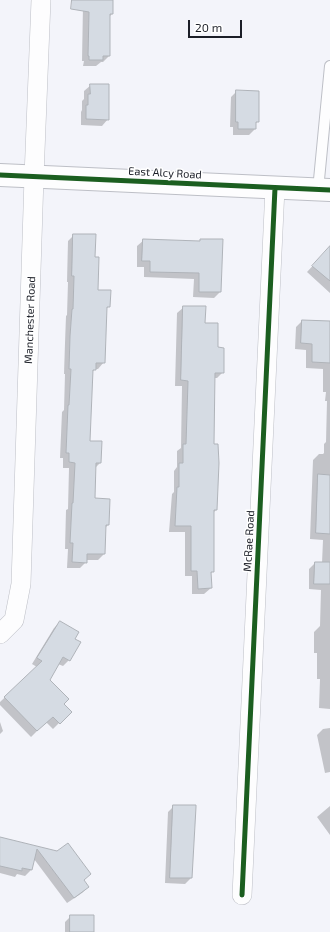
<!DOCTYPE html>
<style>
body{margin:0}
#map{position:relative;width:330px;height:932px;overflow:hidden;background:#f3f4fa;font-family:"Exo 2",sans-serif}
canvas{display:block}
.scale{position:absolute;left:188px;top:20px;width:54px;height:18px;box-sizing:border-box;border:2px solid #1b1e27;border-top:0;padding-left:5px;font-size:12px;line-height:14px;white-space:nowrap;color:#1b1e27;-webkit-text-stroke:3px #fff;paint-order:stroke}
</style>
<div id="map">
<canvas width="330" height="932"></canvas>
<div class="scale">20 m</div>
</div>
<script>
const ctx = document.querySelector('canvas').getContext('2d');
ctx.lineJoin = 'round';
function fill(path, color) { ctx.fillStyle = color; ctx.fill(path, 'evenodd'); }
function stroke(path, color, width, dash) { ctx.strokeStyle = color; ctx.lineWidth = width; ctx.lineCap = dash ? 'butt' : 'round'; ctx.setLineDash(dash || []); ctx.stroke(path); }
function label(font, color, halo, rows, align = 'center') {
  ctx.font = font + ' "Exo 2",sans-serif'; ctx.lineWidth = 3; ctx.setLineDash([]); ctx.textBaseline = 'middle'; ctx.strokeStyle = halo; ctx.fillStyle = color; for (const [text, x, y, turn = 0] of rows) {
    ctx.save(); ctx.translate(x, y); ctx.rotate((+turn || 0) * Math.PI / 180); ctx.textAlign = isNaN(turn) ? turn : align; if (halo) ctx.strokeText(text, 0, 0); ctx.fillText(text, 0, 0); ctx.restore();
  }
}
const shadow = new Path2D(`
 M89,0H112V14L109,17V56L103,62H101L96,66H83L84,61H82L83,5Z
 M91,85L108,119L102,126L81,125V112L82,110V101L84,99V91Z
 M237,91L258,121L255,124V129L249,135H233V127H230L231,97Z
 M74,235L94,258L97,291L109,306L105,310L104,362L98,369H95L92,372L89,442H101L100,463L95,468L94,499L108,525L105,528L104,554L98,560H86V562L80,568H67L68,549H65L66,510L68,509L69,468H63V458H60L62,412L64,410L65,374H64L65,343L66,316L67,315L68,282H67L68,241Z
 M144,240L198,242L201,240L220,292L214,298L193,297L194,279L144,277V267H137V246Z
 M330,253V293L307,272L321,257Z
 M184,307L204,324L217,348L223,372L217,378H214L213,445L216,510L213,513V571L210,574L211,588L204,594H192V576H185V532H169L172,494L174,492V471L177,467V451L181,448L182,386H175L177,313Z
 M302,321L330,322V709L319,708L320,679H317V653H314V632L320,626L321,590L309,589V569L315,563H322L323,540L310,539L313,460L319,454H323L324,453V444L326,442L327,401H325L326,392H323V369L306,368V350L295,349L296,327Z
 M60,622L74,640L69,660L63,666L58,664L49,680L62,704L70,712L53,729L46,722L31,737L0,705V702L37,667L32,664L54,628Z
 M0,722L3,731L0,734Z
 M330,728V772L325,773L317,735L323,729Z
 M174,806H195L191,878L185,884L165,883L168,812Z
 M330,806V835L317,817Z
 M0,838L57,852L88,887L82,893L67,903L34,859L31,870L25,876L17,874L15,877L0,873Z
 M71,916L93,932H65V922Z`);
const building = new Path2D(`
 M72,0H113V14H110V56H103V60H89V56H88L89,12L71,9Z
 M90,84H109V120L86,119V105H88V94H90Z
 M236,90L259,91V122H256V129H238V122H236Z
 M73,234H96L95,257H99L98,290H111L110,307H107L105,363H96V370H93L90,441H102L101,463H96L95,498L110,499L109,525H106L105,554H87V563L72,562L73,543H70L72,503H73L75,463L69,462V453H66L68,405H69L71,369H69L70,336L72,309H73L74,276H72Z
 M143,239L200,241V239H223L221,292H199V273L150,272V261H142Z
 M330,246V281L312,266Z
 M183,306H206L205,323H218V347L224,348V373H215L214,444H218L219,463L217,510H214V572H211L212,588L198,589L197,571H191V526H175L177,487H179V463H183V444H186L188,381L181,380Z
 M302,320L330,321V363L312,362V344L301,343Z
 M318,474L330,475V534L316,533Z
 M315,562H330V584H314Z
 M60,621L79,632L75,639L81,642L70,661L63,657L50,680L69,699L64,704L72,712L60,724L53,717L37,731L4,697L42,661L37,658Z
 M173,805H196V807L192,878H170Z
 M0,837L57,851L68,843L91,874L84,880L89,887L74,898L37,849L32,870L22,868V871L0,866Z
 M70,915H94V932H70Z`);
const service = new Path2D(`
 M318,190L330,66`);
const minor = new Path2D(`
 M0,634L14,620L21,584L34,177L41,0
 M242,895L275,188`);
const tertiary = new Path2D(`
 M0,175L330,190`);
const cycleway = new Path2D(`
 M0,175L330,190
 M242,895L275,188`);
const streetNames = [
 ["East Alcy Road",165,173,3],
 ["Manchester Road",30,320,-88],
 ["McRae Road",249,541,-87]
];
fill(shadow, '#0003');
fill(building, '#d5dbe3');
stroke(building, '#afb3b9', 1);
stroke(service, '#bdbfc6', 12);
stroke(minor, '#bdbfc6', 20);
stroke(tertiary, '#bdbfc6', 24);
stroke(service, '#fdfdfe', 10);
stroke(minor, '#fdfdfe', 19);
stroke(tertiary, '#fdfdfe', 22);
stroke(cycleway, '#1b5e20', 5);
label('11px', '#1b1e27', '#fff', streetNames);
</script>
